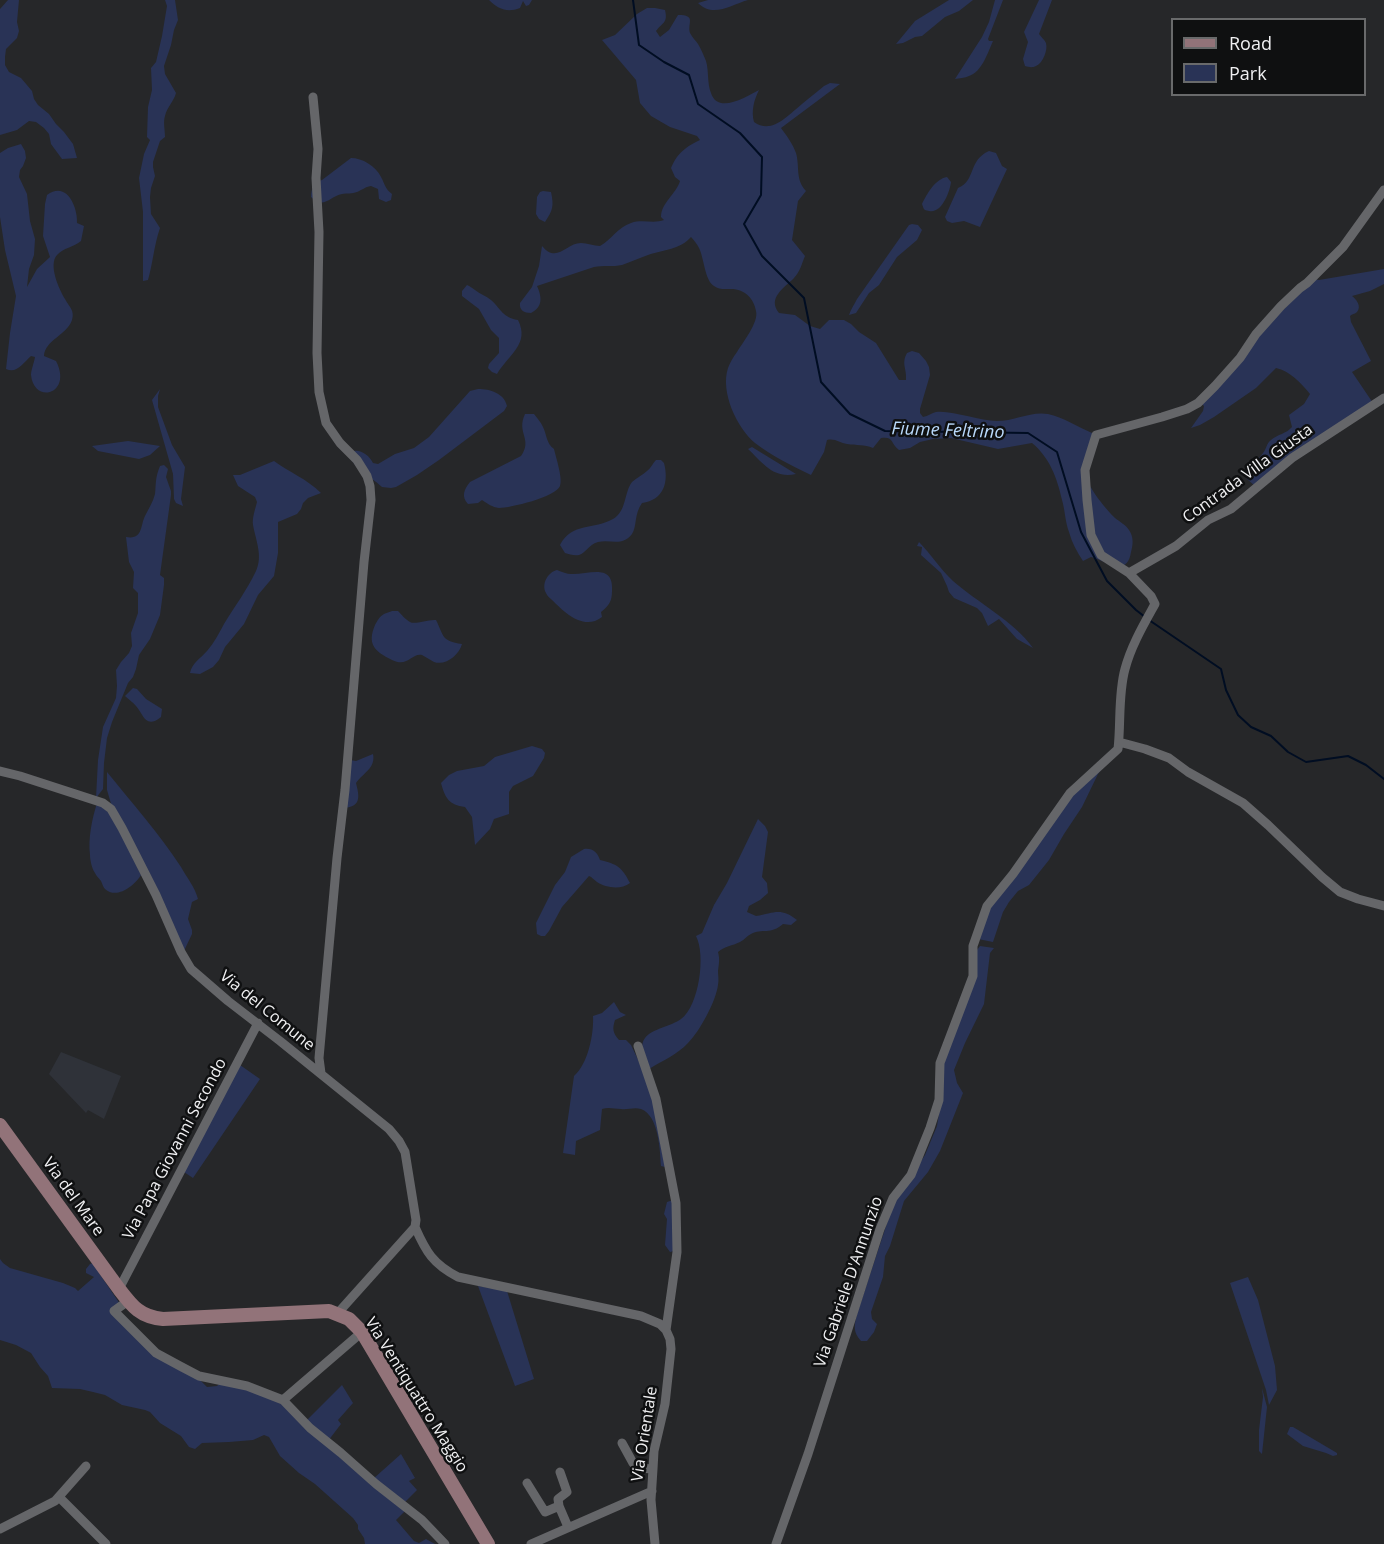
<!DOCTYPE html>
<style>
body{margin:0}
#map{position:relative;width:1384px;height:1544px;overflow:hidden;background:#262729;font-family:"Open Sans",sans-serif}
canvas{display:block}
.legend{position:absolute;left:1171px;top:18px;width:195px;height:78px;box-sizing:border-box;background:#0f1011;border:2px solid #696a6b;margin:0;padding:8px 10px;list-style:none;font-size:18px;color:#f0f0f2}
.legend li{display:flex;align-items:center;gap:12px;height:30px}
.legend b{width:30px;border:2px solid #696a6b}
</style>
<div id="map">
<canvas width="1384" height="1544"></canvas>
<ul class="legend">
<li><b style="height:8px;background:#927379"></b>Road</li>
<li><b style="height:16px;background:#293356"></b>Park</li>
</ul>
</div>
<script>
const ctx = document.querySelector('canvas').getContext('2d');
ctx.lineJoin = 'round';
function fill(path, color) { ctx.fillStyle = color; ctx.fill(path, 'evenodd'); }
function stroke(path, color, width, dash) { ctx.strokeStyle = color; ctx.lineWidth = width; ctx.lineCap = dash ? 'butt' : 'round'; ctx.setLineDash(dash || []); ctx.stroke(path); }
function label(font, color, halo, rows, align = 'center') {
  ctx.font = font + ' "Open Sans",sans-serif'; ctx.lineWidth = 5; ctx.setLineDash([]); ctx.textBaseline = 'middle'; ctx.strokeStyle = halo; ctx.fillStyle = color; for (const [text, x, y, turn = 0] of rows) {
    ctx.save(); ctx.translate(x, y); ctx.rotate((+turn || 0) * Math.PI / 180); ctx.textAlign = isNaN(turn) ? turn : align; if (halo) ctx.strokeText(text, 0, 0); ctx.fillText(text, 0, 0); ctx.restore();
  }
}
const built = new Path2D(`
 M61,1052L121,1076L104,1119L88,1110L86,1113L49,1074Z`);
const green = new Path2D(`
 M8,0H19L17,22L19,31L17,38L6,49L5,57V65L9,72L21,78L32,91L34,99L38,105L49,114L56,124L64,132L73,144L77,158L62,159L51,144L49,134L44,128L36,122L29,121L17,130L0,135V9Z
 M165,0H175L178,20L174,30L171,45L164,66L165,74L176,93C174,101 167,107 165,116C163,122 165,130 165,137L160,141L153,162V167L155,176L151,188L150,197L151,214L160,228C154,245 153,263 148,280L143,281V212L139,178L144,154L150,140L147,137L148,107L152,90L151,68L156,62L162,36L167,6Z
 M489,0H532L529,5L526,6L523,1L520,8C507,13 498,9 489,0Z
 M708,0H748C731,5 713,18 698,3Z
 M949,0H973L959,11L945,17L922,36L915,37L903,43L896,44L915,21Z
 M995,0H1003L988,39L989,41H993C988,52 982,72 969,76C965,78 959,78 955,79L982,37L989,22Z
 M1039,0H1052L1039,34C1041,37 1044,39 1046,43C1048,50 1043,63 1036,66C1032,68 1029,67 1025,66L1023,59L1028,42L1024,32Z
 M647,8H655L665,10C668,23 663,22 656,31L660,37L669,30L678,15C697,15 687,23 690,33C692,37 696,41 698,44C701,49 704,56 706,61C709,71 707,83 711,93C718,115 747,96 759,90C754,100 751,111 754,122C772,135 788,115 802,104C809,98 817,92 824,86L830,83L840,84L781,128C786,135 793,144 796,153C800,167 795,179 806,191L798,201L792,240L805,256C802,263 800,272 794,278C784,288 767,298 779,313L795,315L810,326L820,329L829,320H844L851,324L859,332L876,343L899,380H906C907,368 901,364 907,353L912,351L919,353L926,361L929,367L930,375L920,409V413L923,417C928,416 932,413 936,412C952,410 979,421 997,421C1014,421 1031,411 1048,414C1063,417 1078,427 1092,433L1094,436C1093,445 1086,469 1087,477C1088,488 1107,510 1115,518C1120,522 1126,525 1129,530C1134,537 1133,545 1131,552C1127,578 1107,561 1091,557L1083,561C1077,552 1072,543 1069,532C1065,521 1065,510 1062,500C1057,478 1050,458 1032,443L998,449L951,438L933,439L920,442L910,448L899,450C890,443 894,436 881,438L873,448C864,444 857,446 847,444C840,443 835,438 827,440L824,452L811,475C792,466 772,456 755,443C737,428 720,392 728,368C730,363 733,357 737,352C743,342 759,322 756,311C754,299 745,289 731,289C725,289 719,290 714,286C705,281 704,258 699,248C697,244 694,240 691,237C681,249 663,250 648,255C639,258 631,262 622,265C613,267 603,265 594,267L537,286C542,297 543,307 531,313C524,313 519,310 520,303L532,287L539,266L542,246C557,264 566,243 581,243C587,243 594,246 600,246C611,240 618,227 631,223C642,219 654,224 664,220L661,217C661,203 676,194 680,181L675,177L671,168C678,152 686,147 700,140L697,136L670,127L651,116L640,103L636,80L602,40L615,35L637,14Z
 M21,144L25,151L26,158L23,166L20,170L19,177L27,194L30,221L35,239L34,255L29,269L27,287L37,269L50,257L43,236L45,204L47,195C67,180 78,208 77,223L84,226L81,241C74,247 63,248 57,255C48,265 59,289 65,299C69,307 75,310 72,320C67,335 45,340 44,356L56,361C73,394 34,405 31,375C31,370 34,363 35,357L31,356C23,363 17,374 6,369L10,333L16,296L5,250L0,217V153L8,148Z
 M989,151L996,153L1002,166L1007,169L980,227L964,221L952,223L947,221L945,217L958,188C976,181 968,160 989,151Z
 M351,158C362,158 376,166 381,177C385,184 385,189 392,194L391,200L386,202L379,199L378,189L371,186C365,187 362,190 357,192C352,194 347,193 342,194C330,196 324,210 311,197C311,189 314,182 322,180Z
 M947,177L951,182C950,191 942,214 929,211C923,210 924,209 922,204C927,194 935,179 947,177Z
 M543,191L551,192C554,206 553,210 545,222L539,219L536,214L537,197L540,192Z
 M912,224L918,225L922,230L917,240L897,257L879,285L869,293L856,313L849,315C851,309 854,305 857,299L909,225Z
 M1384,269V284L1370,291L1352,296C1356,299 1362,306 1357,312C1355,314 1352,314 1350,316L1351,322L1371,361L1352,372L1373,403L1256,487L1246,478V471C1251,464 1258,460 1263,453C1267,448 1266,444 1271,440C1278,434 1286,434 1292,427L1289,415L1304,404L1310,394C1301,383 1290,371 1276,368L1256,388L1214,417L1200,425L1191,428L1203,411L1204,406L1202,404L1270,323L1314,279L1319,280Z
 M467,285C470,286 472,288 475,290C480,294 486,296 491,300C502,310 502,317 518,320C530,344 509,354 497,374L492,372L488,368L489,364L499,353V338L491,330L479,309L462,296V291Z
 M160,389L158,396V407L172,445L185,467L181,499L183,506L176,503L174,499L173,474L152,400Z
 M478,389C490,389 504,393 507,406L504,411L439,460L417,475L396,487L391,488L382,487C368,474 357,472 348,454C356,446 369,454 373,463L378,464L395,454L414,448L429,437L470,391Z
 M525,414H534C537,418 541,422 543,427C547,435 546,443 554,449C556,458 563,478 560,486C556,497 510,508 499,508C492,507 488,504 482,500L478,503L468,504C461,497 464,489 470,482L521,456C533,439 516,433 525,414Z
 M128,441L160,446L150,455L139,459L98,451L92,446Z
 M752,447L796,474C773,479 763,463 748,449Z
 M656,460H661L664,463C669,482 664,500 642,503C634,514 637,527 632,534C622,547 611,539 598,542C588,545 586,553 579,555C574,556 569,554 565,553L560,545C572,522 594,530 613,519C627,511 624,492 632,482C636,478 643,475 647,471C651,468 653,463 656,460Z
 M274,461C289,472 307,479 321,493L308,498L303,503L301,509L297,514L278,522V553L274,576L258,595L244,624L225,647L219,660L213,667L200,674L190,673C192,663 200,659 207,651C214,643 219,633 224,624C235,606 247,590 256,571C263,556 256,541 253,525C252,518 255,510 257,502L255,497L238,486L233,475H240Z
 M164,465L168,469L166,477L171,491V495L160,575L164,578V585L160,615L150,639L139,655L136,669L133,677L128,683L112,722L107,738L104,763L103,789L96,798L98,760L103,727L116,698L117,686L116,670L121,662L129,653L132,646L131,633L138,613V593L133,588L134,572L129,562L126,537C143,540 140,526 145,516C149,508 153,502 155,494C156,484 155,478 160,466Z
 M919,542C931,554 940,569 953,581C978,603 1014,621 1033,648L1017,639L999,619L988,626L982,613L977,608L954,598L949,592L947,586L941,573L921,555L922,547L917,546Z
 M557,570C562,572 567,574 571,574C588,575 614,562 612,591C612,601 609,606 601,612L602,617C584,631 565,613 552,600C550,598 547,596 546,593C541,584 548,572 557,570Z
 M392,611H398C401,614 406,620 410,622C415,625 428,619 436,620C444,636 441,641 462,644C459,655 446,666 434,662C430,660 426,657 422,655C411,653 408,668 392,660C374,651 367,644 375,625C377,621 380,616 384,614C386,613 390,612 392,611Z
 M133,688L137,689L146,699L162,709L161,717C145,730 143,713 136,706C133,702 128,699 125,696Z
 M532,746L542,749L545,753L544,758L533,776L513,786L509,792V814L494,819L490,829L475,845L472,817L465,807C449,805 445,798 441,783L449,775L457,771L484,766L495,757Z
 M373,754C376,768 363,773 356,783C359,795 362,806 345,808L350,760L356,761Z
 M1110,758L1098,774L1082,807L1064,834L1049,860L1029,885L1018,891L1009,902L1003,912L993,942L978,939L984,917L1067,798Z
 M107,772C132,803 159,833 181,867C187,878 195,887 198,899L192,902L188,919L192,930V934L183,953L112,807L107,790Z
 M97,803L108,812L117,825L141,875C135,885 117,900 105,889C103,887 102,883 101,881C99,878 96,876 95,873C92,869 90,860 90,855C88,838 92,819 97,803Z
 M758,819L765,826L768,832L762,877L767,883L768,893L760,900L749,906L747,912L756,916C774,913 781,907 797,920L791,925L783,924C771,935 762,928 751,934C747,936 744,940 740,942C732,946 725,946 718,952C720,960 719,963 718,971C718,975 719,980 718,985C716,1001 700,1031 688,1043C678,1054 662,1061 649,1069C646,1060 638,1047 645,1038C651,1029 672,1026 681,1019C699,1006 706,955 696,936L702,933L714,905L727,883Z
 M584,849C593,848 597,852 600,860C617,864 622,867 630,883C621,890 606,888 597,882C594,880 592,877 589,876L562,907L549,931L545,936H541L537,934L536,923L555,885L565,872L571,857Z
 M980,946L994,948L990,953L984,1004L965,1043L954,1070L957,1083L963,1093L940,1151L928,1172L904,1201L890,1246L885,1256L883,1277L871,1312L872,1319L877,1324L874,1332L867,1341H861C853,1332 854,1326 857,1314L894,1202L909,1180L925,1155L937,1126L942,1095V1070L977,950Z
 M614,1002L620,1012L626,1015L615,1020C612,1029 613,1033 619,1040H626L631,1045L644,1072L652,1097L665,1167L661,1166C660,1150 659,1116 641,1109C634,1107 628,1110 621,1109C614,1109 609,1107 602,1109L600,1130L576,1141L575,1155L563,1153L574,1076C588,1064 594,1034 593,1016L602,1013Z
 M240,1065L260,1079L193,1178L184,1172Z
 M673,1200L674,1251L670,1252L665,1245L667,1219L664,1214L667,1202Z
 M0,1259L3,1263L10,1268L63,1283L75,1288L78,1291L94,1277L86,1273V1269L90,1264L93,1263L100,1269L99,1273L120,1304L115,1309L151,1345L197,1377L207,1387L217,1386L220,1383L243,1388L279,1402L407,1509L396,1520L414,1541L419,1543L426,1539L435,1544H365L364,1538L358,1529V1525L353,1518L315,1484L299,1473L280,1456L269,1437L264,1435L253,1440L229,1442L202,1443L195,1449L189,1447L181,1436L160,1423L150,1412L145,1410L122,1405L105,1395L93,1392L80,1389L52,1388L48,1376L40,1367L31,1353L16,1345L0,1340Z
 M1248,1277L1258,1300L1275,1366L1277,1390L1269,1405L1266,1390L1230,1283Z
 M478,1286L507,1291L534,1379L515,1386Z
 M342,1385L353,1403L338,1420L341,1424L328,1441L305,1422Z
 M1262,1388L1267,1407L1262,1454L1259,1451V1430L1263,1397Z
 M1290,1427H1293L1337,1453V1455L1333,1456L1326,1453L1303,1446L1287,1434Z
 M401,1454L415,1478L409,1481L417,1490L405,1502L373,1479Z`);
const stream = new Path2D(`
 M633,0L639,45L664,62L689,75L698,104L740,133L762,157L761,195L744,224L762,256L804,298L821,382L850,414L885,431L1028,433L1057,452L1081,532L1107,581L1136,610L1145,617
 M1149,620L1221,669L1226,690L1238,715L1251,727L1271,736L1288,752L1306,762L1348,756L1366,765L1384,779`);
const street = new Path2D(`
 M313,97L318,149L316,178L319,232L317,353L319,392L326,423L340,443L357,460L367,476L370,486L371,500L364,562L345,790L337,858L319,1058L321,1073
 M1129,573L1176,546L1208,520L1231,509L1292,458L1384,398
 M1119,742L1145,749L1169,758L1188,772L1243,803L1268,825L1322,877L1340,892L1358,899L1384,906
 M0,771L20,776L97,801L103,803L111,809L122,828L156,895L181,952L191,969L228,1001L280,1041L389,1129L399,1141L405,1152L416,1220L415,1227L337,1314
 M638,1046L656,1099L676,1203L677,1252L666,1330
 M415,1227C426,1252 433,1264 458,1277L641,1316L660,1324L666,1330L670,1339L671,1349L665,1404L654,1451L653,1469L651,1500L655,1544
 M119,1289L258,1023
 M128,1301L114,1311L156,1353L180,1366L199,1376L247,1386L283,1400L310,1428L341,1453L376,1484L422,1520L445,1544
 M283,1400L362,1332
 M622,1443L633,1463L637,1468L653,1469
 M560,1472L567,1492L558,1499L559,1506L568,1527
 M527,1483L545,1512L559,1506
 M59,1497L106,1544
 M0,1529L55,1501L86,1466
 M531,1544L652,1491
 M776,1544L808,1454L880,1229L893,1198L911,1175L930,1128L939,1100L940,1063L973,976V946L987,906L1013,874L1070,793L1118,749C1121,723 1118,694 1125,669C1131,646 1144,624 1155,604L1151,596L1129,573L1101,555L1091,535L1087,500L1085,470L1096,435L1162,417L1187,409L1198,403L1215,386L1240,358L1256,334L1281,306L1300,288L1307,283L1343,247L1384,190`);
const secondary = new Path2D(`
 M0,1125L119,1289C132,1306 140,1317 163,1319L329,1311L349,1319L362,1332L488,1544`);
const streetNames = [
 ["Contrada Villa Giusta",1248,474,-36],
 ["Via del Comune",267,1011,39],
 ["Via Papa Giovanni Secondo",175,1149,-62],
 ["Via del Mare",73,1197,54],
 ["Via Gabriele D'Annunzio",849,1282,-71],
 ["Via Ventiquattro Maggio",416,1395,58],
 ["Via Orientale",645,1434,-81]
];
const waterNames = [
 ["Fiume Feltrino",948,431,2]
];
fill(built, '#2f3239');
fill(green, '#293356');
stroke(stream, '#000d22', 2);
stroke(street, '#656669', 9);
stroke(secondary, '#927379', 14);
label('16px', '#f0f0f2', '#0f1011', streetNames);
label('italic 18px', '#b9d9fb', '#0f1011', waterNames);
</script>
